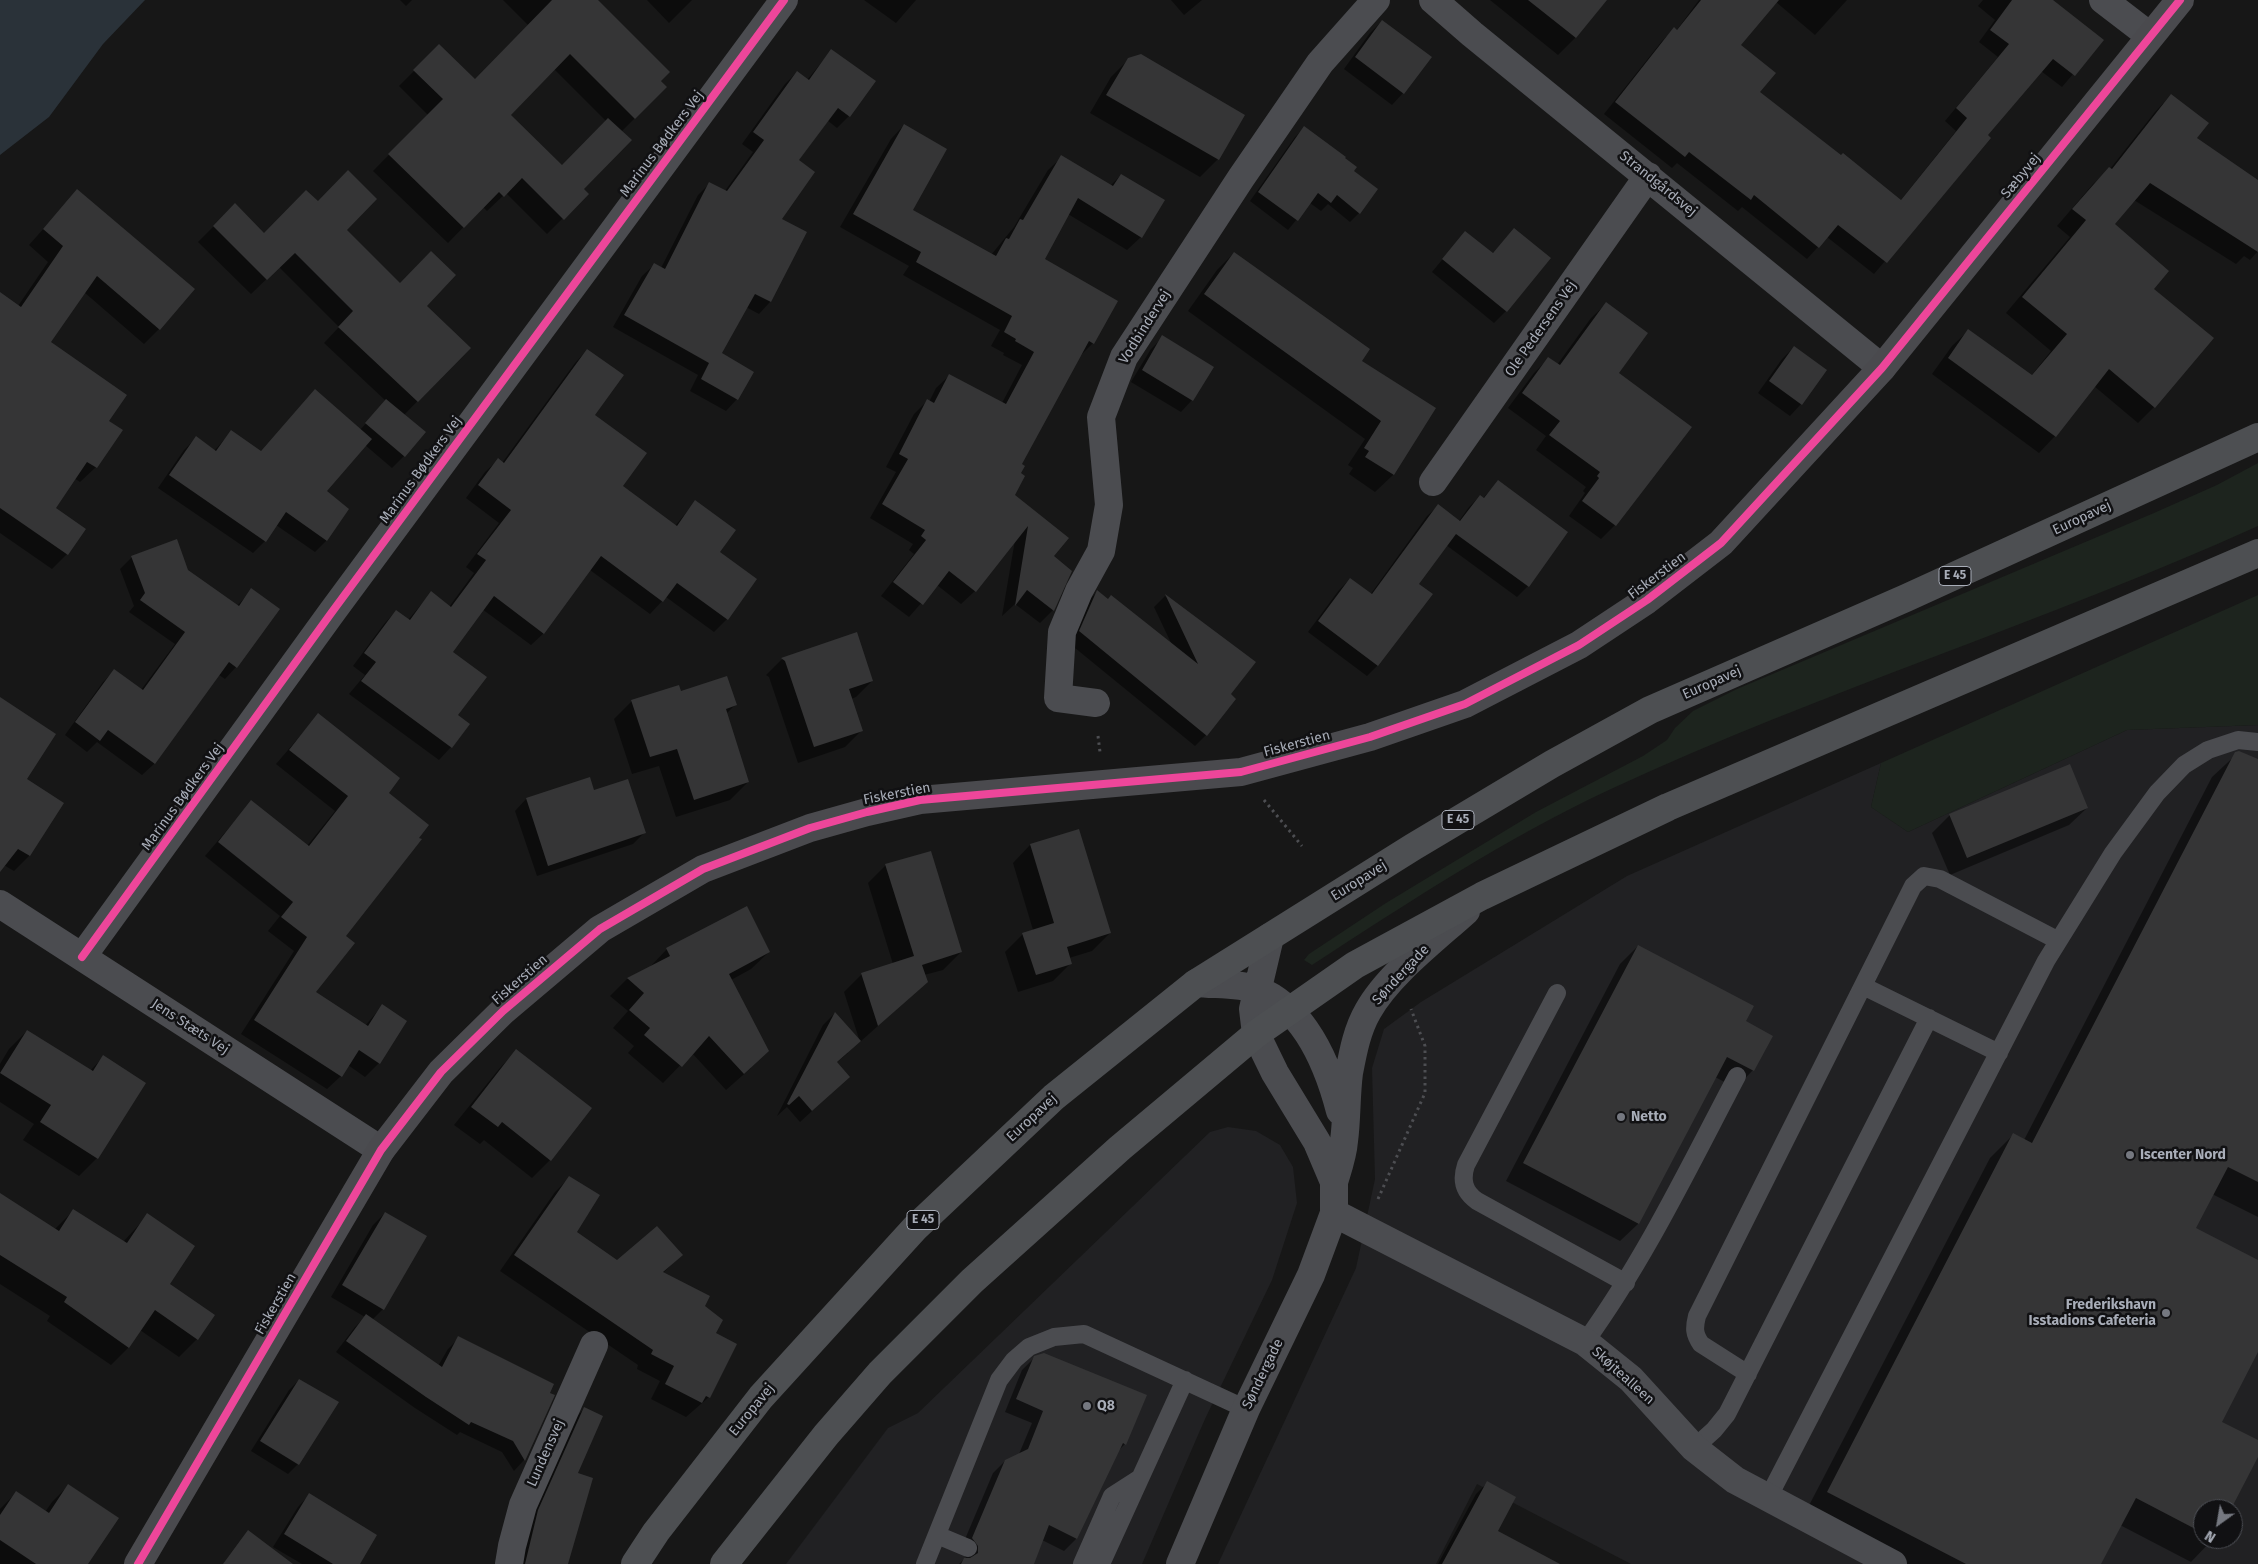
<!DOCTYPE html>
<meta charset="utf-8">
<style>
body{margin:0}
#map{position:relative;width:2258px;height:1564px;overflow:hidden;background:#171717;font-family:"Fira Sans",sans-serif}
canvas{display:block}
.north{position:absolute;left:2193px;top:1499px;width:50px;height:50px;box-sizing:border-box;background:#111113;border:1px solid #4d4f55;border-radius:50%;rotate:212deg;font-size:14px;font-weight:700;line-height:20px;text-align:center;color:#a8adb8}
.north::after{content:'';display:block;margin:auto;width:18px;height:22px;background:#757880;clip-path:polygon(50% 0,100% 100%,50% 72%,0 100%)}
</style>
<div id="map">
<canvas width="2258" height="1564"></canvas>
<div class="north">N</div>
</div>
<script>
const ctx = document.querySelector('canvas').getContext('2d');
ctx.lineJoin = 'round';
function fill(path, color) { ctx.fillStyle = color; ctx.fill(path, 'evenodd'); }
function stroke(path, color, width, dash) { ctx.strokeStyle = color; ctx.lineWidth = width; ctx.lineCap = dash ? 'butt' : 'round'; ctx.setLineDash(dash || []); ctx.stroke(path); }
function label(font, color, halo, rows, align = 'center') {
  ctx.font = font + ' "Fira Sans",sans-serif'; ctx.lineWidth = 5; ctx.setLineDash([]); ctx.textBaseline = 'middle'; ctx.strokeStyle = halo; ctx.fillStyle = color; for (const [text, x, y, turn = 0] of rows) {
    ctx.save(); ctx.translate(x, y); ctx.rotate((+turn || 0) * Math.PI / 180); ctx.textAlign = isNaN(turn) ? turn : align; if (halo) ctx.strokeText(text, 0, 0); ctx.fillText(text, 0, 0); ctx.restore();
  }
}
const built = new Path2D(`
 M2258,725V1564H1631L1477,1484L1436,1564H1218L1356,1268L1375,1179L1372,1068L1384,1029L1421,1002L1627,876L1881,763L1871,807L1908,832L2127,730ZM2203,1509H2233V1539H2203Z
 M1228,1127L1256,1131L1280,1145L1293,1167L1297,1203L1272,1280L1205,1419L1142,1564H786L888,1428L918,1413L1210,1132Z`);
const green = new Path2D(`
 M2258,463V526C2046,622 1822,691 1611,789C1506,838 1409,902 1312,965L1304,960L1309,954L1386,903L1536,812L1643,756L1667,740L1675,728L1693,711L1737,689L2154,513L2217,485Z
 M2258,595V725L2127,730L1908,832L1871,807L1881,763Z`);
const water = new Path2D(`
 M0,0H145L103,44L49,117L0,155Z`);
const shadow = new Path2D(`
 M400,0H412L406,6Z
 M503,0H596L666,87L621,132L582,189L587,194L547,234L506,193L487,211L483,207L448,243L373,171L428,115L399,86L439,46L474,81L528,25ZM554,69L606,121L562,166L510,115Z
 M647,0H692L669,23Z
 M864,0H916L896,23Z
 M1171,0H1202L1184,15Z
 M1490,0H1605L1575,38L1558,55Z
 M1699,0H1847L1815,35L1776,2L1740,45L1758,93L1900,201L1956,131L1945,121L1998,57L1979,42L1995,20L1978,6L1983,0H2051L2102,40L2062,87L2041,71L1986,135L1989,138L1874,274L1827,237L1807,259L1742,207L1738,211L1677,163L1672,168L1604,114L1662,41L1674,29L1676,31Z
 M1382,21L1403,93L1392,105L1344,69L1370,33Z
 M831,51L849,116L837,128L827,120L798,160L780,219L770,302L759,314L746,307L720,354L737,399L726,411L690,391L698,375L613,327L642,276L654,265L661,268L698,195L710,183L725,191L753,152L742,144L785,84L797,72L807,80Z
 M1129,59L1218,159L1200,177L1090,113L1111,77Z
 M2171,95L2195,138L2258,182V251L2250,260L2244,256L2236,264L2134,200L2113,225L2153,289L2154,407L2138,423L2094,386L2055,436L2039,453L1932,374L1952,346L1969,330L2031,376L2051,351L2006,313L2070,237L2057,226L2093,184L2110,169L2155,112Z
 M904,125L911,210L991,255L1014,227L1048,170L1062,157L1110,186L1121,175L1141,237L1127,250L1068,214L1043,259L1093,343L1079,357L1021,465L1014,495L1052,557L1071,571L1053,610L1040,623L1015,604L1002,616L1015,540L975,591L961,604L937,585L909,617L881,596L914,554L909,550L913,544L870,518L896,472L886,467L914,414L927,401L929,402L936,388L950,375L1002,403L1022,365L1003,355L1004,353L991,346L1000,330L903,275L909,266L840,227L891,139Z
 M1304,128L1353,171L1359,213L1350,222L1328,204L1321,211L1310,203L1288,230L1250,201L1295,137Z
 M77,191L159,329L144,344L84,292L49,342L107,421L121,430L96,467L80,482L74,478L54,508L67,554L52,569L0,533V294L18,306L48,262L29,245Z
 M235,205L264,234L346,230L400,284L469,348L404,415V456L392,468L365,445L325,491L327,540L315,552L276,525L265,541L253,553L158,488L184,450L196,438L214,451L231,432L260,452L315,390L360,430L386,401L324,343L339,327L279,267L251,294L198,242Z
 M1514,230L1506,311L1494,323L1432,272L1465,232L1492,254Z
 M1234,253L1361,361L1435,408L1393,475L1375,492L1349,474L1353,468L1348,465L1365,439L1188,311L1217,270Z
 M1606,304L1617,373L1615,525L1601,539L1569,516L1585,493L1583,491L1586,487L1536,450L1546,436L1508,408L1534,373L1548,359L1557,365L1591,318Z
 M1163,337L1192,400L1181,412L1131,382L1151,349Z
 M1794,347L1801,404L1790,416L1758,393L1782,359Z
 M587,350L593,415L621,486L675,526L695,502L718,552L755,580L727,619L714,632L666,597L650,614L590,570L544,633L531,645L482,609L451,652L457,716L468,724L451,747L439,760L349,694L365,675L353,666L384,624L396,611L408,620L431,593L449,607L474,573L466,567L499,523L466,498L485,472L498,460L502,463L575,363Z
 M1498,482L1528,586L1517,597L1446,545L1417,584L1431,594L1377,666L1367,676L1308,632L1339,590L1350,579L1370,595L1427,516L1438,506L1459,521L1469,507L1480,496L1483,498Z
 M132,557L187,571L237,606L252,590L236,667L225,679L219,675L154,764L142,775L97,742L87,752L65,735L103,682L115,670L141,690L175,644L129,612L134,606L120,569Z
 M1097,592L1172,645L1154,607L1165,596L1254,662L1229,695L1206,735L1195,746L1069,643L1086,603Z
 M856,634L872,681L856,697L851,699L862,730L845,747L798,763L769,677L766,675L781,660Z
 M680,693L735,705L726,714L748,782L730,800L676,817L659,766L632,774L614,719L632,701Z
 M0,705L25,779L63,803L29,856L14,871L2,864L0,866Z
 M318,715L387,793L344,936L314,992L365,1026L382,1006L406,1021L379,1063L365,1077L348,1065L341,1076L327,1089L241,1034L294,951L268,931L280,916L205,856L251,802L307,846L335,811L276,764Z
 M2239,752L2258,760V1217L2212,1194L2194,1229L2258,1262V1350L2220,1422L2258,1442V1454L2229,1509H2203V1539H2213L2191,1562L2120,1525L2100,1564H1898L1804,1515L1990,1158L2013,1135L2024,1140L2212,777Z
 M589,779L594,792L644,833L633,844L537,876L515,811L526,799Z
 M2087,808L2069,825L1950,875L1932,833L1950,815Z
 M1030,845L1110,933L1092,951L1069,958L1071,963L1053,981L1018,992L1005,952L1023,934L1033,930L1013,863Z
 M886,865L961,952L943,970L924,975L908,999L860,1042L844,992L862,974L893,964L868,883Z
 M1638,946L1745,1022L1753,1070L1736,1088L1715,1077L1638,1224L1620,1241L1506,1181L1620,964Z
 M667,949L769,952L751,969L731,980L751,1068L726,1090L692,1053L663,1083L628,1053L634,1046L613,1028L628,1011L610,996L627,979L650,967Z
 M835,1013L848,1053L836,1063V1089L800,1122L787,1107L777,1116L823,1025Z
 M27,1031L90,1071L103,1057L97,1158L79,1176L23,1140L34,1124L0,1102V1064L9,1049Z
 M516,1051L550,1160L532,1178L484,1140L480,1144L454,1125L499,1069Z
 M570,1177L575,1233L617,1261L681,1255L663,1273L703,1306L715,1334L709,1397L686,1417L651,1399L660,1381L637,1369L638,1365L500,1271L555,1192Z
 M0,1194L55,1229L73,1211L123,1242L148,1215L168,1284L197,1339L179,1357L140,1330L129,1347L111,1365L47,1321L50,1316L0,1284Z
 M385,1213L383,1309L372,1320L438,1366L448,1349L459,1338L553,1395L524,1460L514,1471L502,1452L460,1432L457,1435L415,1408L336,1352L355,1327L365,1317L331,1297L373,1225Z
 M1035,1357L1125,1444L1117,1452L1076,1539L1064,1551L1042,1540L1033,1564H959L964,1559H967L960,1551L993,1473L1005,1461L1019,1454L1032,1423L1005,1412L1022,1370Z
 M299,1380L337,1402L298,1464L288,1474L251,1451L289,1390Z
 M584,1409L566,1564H518L528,1521L574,1419Z
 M1487,1483L1496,1532L1544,1564H1438L1476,1494Z
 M68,1486L87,1564H0V1509L16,1493L45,1512L52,1502Z
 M309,1495L358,1564H302L273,1547L298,1507Z`);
const building = new Path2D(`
 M552,0H598L670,72L661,81L667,87L635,119L570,54L511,115L562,165L608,118L632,140L584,189L589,194L564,220L522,178L504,197L499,192L464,228L388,154L443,99L413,70L439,44L475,79Z
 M1528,0H1607L1576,38Z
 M1701,0H1779L1741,45L1776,73L1760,92L1841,155L1843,153L1901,200L1967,118L1956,108L2009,44L1990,30L2012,0H2053L2104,40L2075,76L2053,59L1988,135L1991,138L1887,263L1838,225L1819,248L1754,195L1751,200L1689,152L1685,157L1615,102L1674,27L1677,30Z
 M1382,20L1432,57L1404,94L1355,57Z
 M831,49L876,81L850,117L838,108L799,160L815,172L782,219L807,232L771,302L755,294L722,353L754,372L738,400L701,379L709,363L624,315L654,263L665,269L709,182L727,191L764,140L753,132L797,71L809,80Z
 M1141,54L1245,115L1219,160L1106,95L1128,58Z
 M2171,94L2209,123L2197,138L2258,180V252L2150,183L2115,224L2169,271L2154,289L2214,338L2155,408L2109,369L2056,437L1948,358L1968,329L2032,375L2067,334L2022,297L2086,220L2072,209L2109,167L2112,169Z
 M904,124L947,149L913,210L996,256L1006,238L1009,239L1020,219L1023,220L1061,155L1113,186L1121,174L1165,200L1142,238L1078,198L1045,259L1118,301L1094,344L1089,341L1022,464L1025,466L1021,473L1025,476L1015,495L1069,538L1054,556L1072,571L1054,611L1027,590L1015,606L1028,526L976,592L949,571L923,605L893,582L926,540L921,536L925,530L882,504L908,459L899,454L927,399L934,403L949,374L1006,404L1034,352L1015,341L1016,339L1004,332L1012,316L916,262L921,252L853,214Z
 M1304,126L1346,157L1345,158L1357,167L1354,171L1378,189L1360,214L1337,195L1331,203L1318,193L1298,221L1258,192Z
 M348,170L377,199L347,230L400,283L431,251L456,275L427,306L471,348L418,402L338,327L353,311L295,253L267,280L213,226L235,203L264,233L306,190L318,201Z
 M77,189L195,289L160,330L97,276L51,342L127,395L109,421L123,430L97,468L87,462L56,508L86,529L68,555L0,508V292L21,307L63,246L43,229Z
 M1514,228L1551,258L1507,312L1442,259L1465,231L1493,253Z
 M1234,252L1370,349L1362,361L1436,408L1394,475L1365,457L1369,451L1364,448L1381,421L1204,294Z
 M1606,302L1648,333L1619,373L1692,427L1616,526L1582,501L1599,478L1597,476L1600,472L1549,435L1560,421L1522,393L1548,357L1560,365Z
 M1162,335L1214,367L1193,401L1142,370Z
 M1794,346L1827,370L1802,405L1769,381Z
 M587,349L624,375L595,415L647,453L623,486L677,526L695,500L736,530L720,552L757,579L728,620L677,583L663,602L601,556L544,634L494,596L453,652L487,677L458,715L470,724L452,748L361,681L376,662L364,653L396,610L410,620L431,591L451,607L486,560L477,554L511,510L478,485L498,458L504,463Z
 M315,389L372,439L327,491L349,509L327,541L286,512L266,542L169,475L196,436L216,451L231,430L261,451Z
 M386,399L426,432L405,457L365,423Z
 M1498,480L1568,532L1529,587L1456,534L1419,584L1433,594L1378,666L1318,621L1350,578L1372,594L1438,504L1460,521L1480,495L1484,498Z
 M177,539L188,570L239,606L251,588L280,609L237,668L229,662L155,764L108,730L100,741L75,722L114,669L143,690L185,632L140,600L145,593L131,556Z
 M1097,590L1108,599L1111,595L1198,664L1165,594L1256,662L1231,694L1236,699L1207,736L1079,631Z
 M857,632L873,681L849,689L863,731L814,747L785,661L781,658Z
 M727,676L737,705L726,709L749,782L694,800L677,749L650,757L631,700L679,685L681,691Z
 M0,697L56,734L27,779L64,803L30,856L18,849L0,872Z
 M318,713L400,778L389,793L429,825L419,838L422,839L346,936L355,943L316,992L368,1026L382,1004L407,1021L380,1064L359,1050L342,1077L254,1020L307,937L281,917L293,902L218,842L251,800L309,846L348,796L289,750Z
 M2239,751L2258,759V1182L2228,1167L2196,1228L2258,1260V1352L2222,1422L2258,1440V1457L2231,1509H2203V1533L2136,1498L2101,1564H1966L1827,1492L2013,1133L2032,1143L2235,752Z
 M2070,764L2088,808L1967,858L1949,814Z
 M590,777L594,790L628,779L646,833L548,866L526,798Z
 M1079,829L1111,933L1067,947L1072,964L1036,975L1022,933L1054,923L1030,844Z
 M931,851L962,952L922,965L928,982L878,1026L861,973L914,956L885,864Z
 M747,906L770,952L729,974L769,1051L744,1074L709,1036L682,1067L644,1035L650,1028L629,1010L644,993L627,978L670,956L666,948Z
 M1638,945L1754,1006L1746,1021L1773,1036L1754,1071L1727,1057L1639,1224L1523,1163Z
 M835,1012L861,1041L837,1062L850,1077L812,1111L799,1096L789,1105L787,1104Z
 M27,1030L93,1071L103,1055L146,1083L98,1159L40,1122L51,1105L0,1073Z
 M516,1049L592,1108L551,1161L502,1122L498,1127L471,1107Z
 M569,1176L600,1195L577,1232L617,1260L657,1226L683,1255L663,1272L710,1296L705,1306L723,1320L716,1333L737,1344L710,1398L706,1396L702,1403L665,1384L674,1366L651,1354L653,1350L514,1255Z
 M0,1193L59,1231L73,1209L127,1243L147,1213L195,1246L170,1284L215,1315L198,1340L155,1310L129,1348L64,1302L67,1297L0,1255Z
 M385,1212L427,1236L384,1310L342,1285Z
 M366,1314L442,1367L458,1336L554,1384L550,1393L555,1395L525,1461L513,1441L471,1422L469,1425L426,1397L346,1341Z
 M1044,1353L1147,1395L1126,1445L1123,1443L1077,1539L1049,1525L1034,1564H961L964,1558H970L978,1553V1546L972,1538L1005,1460L1028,1449L1043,1411L1016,1399L1034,1356Z
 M299,1379L339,1402L299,1465L260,1441Z
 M584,1407L603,1416L578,1473L593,1478L568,1564H525L538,1510Z
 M1487,1481L1516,1497L1498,1531L1560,1564H1442Z
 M68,1484L119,1518L88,1564H36L0,1540V1515L16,1491L49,1513Z
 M309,1493L377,1535L360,1564H333L284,1534Z
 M248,1530L293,1564H223Z`);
const path = new Path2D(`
 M1098,736L1100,752
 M1264,800L1302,846
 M1378,1199L1425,1093V1046L1411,1009`);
const lane = new Path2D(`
 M1863,986L1999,1053
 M1557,993L1466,1165C1461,1180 1464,1192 1477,1201L1626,1283
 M1585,1342C1645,1259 1689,1167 1737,1076
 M1748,1374L1701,1344C1694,1334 1694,1328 1697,1316L1913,886L1924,876L1940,879L2057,940
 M1694,1448L1714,1430L1727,1414L1929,1018
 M1768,1498L2046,961L2113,853L2157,793L2184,765L2208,750L2238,740L2258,742
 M937,1535L968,1548
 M925,1564L999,1380L1014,1360L1029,1347L1054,1337L1084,1334L1246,1409
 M1082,1564L1112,1496L1140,1478
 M1101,1564L1185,1380`);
const street = new Path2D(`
 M1433,0L1472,34L1882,368
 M2103,0L2150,36
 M1433,482L1648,176
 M1096,703L1058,698L1062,632L1079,591L1101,551L1109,505L1101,417L1124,357L1241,178L1320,63L1376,0
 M0,904L381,1150
 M82,957L332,612L784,0
 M1196,983C1216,985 1240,983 1258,990C1305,1009 1328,1065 1340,1111
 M1334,1182C1338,1169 1343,1155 1344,1141C1347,1119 1346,1096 1349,1073C1353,1052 1357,1030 1368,1011C1388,975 1435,939 1466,911
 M1334,1213L1585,1342L1631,1379L1694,1448L1735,1480L1893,1564
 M509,1564L512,1546L523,1505L594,1345
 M1180,1564L1246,1409L1311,1275L1334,1213V1182L1317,1142L1275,1073L1256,1034L1253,1009L1270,937`);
const secondary = new Path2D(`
 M138,1564L381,1150L441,1072L503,1011L600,929L703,869L810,828L867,812L920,800L1241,772L1370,737L1465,704L1579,645L1647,600L1721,543L1882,368L2180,0`);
const primary = new Path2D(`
 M635,1564L656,1532L761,1397L915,1228L1054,1097L1196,983L1413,847L1552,764L1650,710L1906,598L2258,437
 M724,1564L826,1435L880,1373L972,1281L1120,1148L1256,1034L1355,965L1482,896L1668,807L2258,553`);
const cycleway = new Path2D(`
 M82,957L332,612L784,0
 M138,1564L381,1150L441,1072L503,1011L600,929L703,869L810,828L867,812L920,800L1241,772L1370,737L1465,704L1579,645L1647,600L1721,543L1882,368L2180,0`);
const markers = [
 [1621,1117,5,"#757880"],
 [2130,1155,5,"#757880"],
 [2166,1313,5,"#757880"],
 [1087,1406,5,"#757880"]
];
const shields = [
 [1955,576,32],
 [1458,820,32],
 [923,1220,32]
];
const shieldNames = [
 ["E 45",1955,576],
 ["E 45",1458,820],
 ["E 45",923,1220]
];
const streetNames = [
 ["Marinus Bødkers Vej",662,144,-53],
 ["Sæbyvej",2021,176,-51],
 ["Strandgårdsvej",1658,184,39],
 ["Vodbindervej",1145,327,-58],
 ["Ole Pedersens Vej",1541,329,-55],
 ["Marinus Bødkers Vej",421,470,-54],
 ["Europavej",2082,518,-25],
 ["Fiskerstien",1657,576,-37],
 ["Europavej",1712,683,-24],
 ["Fiskerstien",1297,744,-15],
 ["Fiskerstien",897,794,-11],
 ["Marinus Bødkers Vej",183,797,-54],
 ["Europavej",1359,881,-32],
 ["Søndergade",1401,975,-47],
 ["Fiskerstien",520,980,-41],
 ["Jens Stæts Vej",190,1027,33],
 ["Europavej",1032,1118,-43],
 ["Fiskerstien",276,1304,-60],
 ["Søndergade",1263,1374,-64],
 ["Skøjtealleen",1623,1376,42],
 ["Europavej",752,1410,-51],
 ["Lundensvej",546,1453,-66]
];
const poiNames = [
 ["Netto",1631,1117],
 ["Iscenter Nord",2140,1155],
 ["Frederikshavn",2156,1305,"right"],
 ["Isstadions Cafeteria",2156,1321,"right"],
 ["Q8",1097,1406]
];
fill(built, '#212123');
fill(green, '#1d241e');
fill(water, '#2a3239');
fill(shadow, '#0007');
fill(building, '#353536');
stroke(path, '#4d4e52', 3, [2.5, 4]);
stroke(lane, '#4b4c50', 18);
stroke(street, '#4b4c50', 28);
stroke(secondary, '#4a4a4e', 28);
stroke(primary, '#4d4f52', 28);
stroke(cycleway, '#ed469a', 8);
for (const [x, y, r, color] of markers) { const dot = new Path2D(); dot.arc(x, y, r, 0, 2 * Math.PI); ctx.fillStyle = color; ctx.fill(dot); stroke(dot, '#111113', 2); }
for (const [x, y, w] of shields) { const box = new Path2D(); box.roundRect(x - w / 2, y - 9.5, w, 19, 4); ctx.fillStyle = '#111113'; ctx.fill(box); stroke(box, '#a8adb8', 1); }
label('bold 12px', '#a8adb8', null, shieldNames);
label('14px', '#a8adb8', '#111113', streetNames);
label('bold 14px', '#a8adb8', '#111113', poiNames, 'left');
</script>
